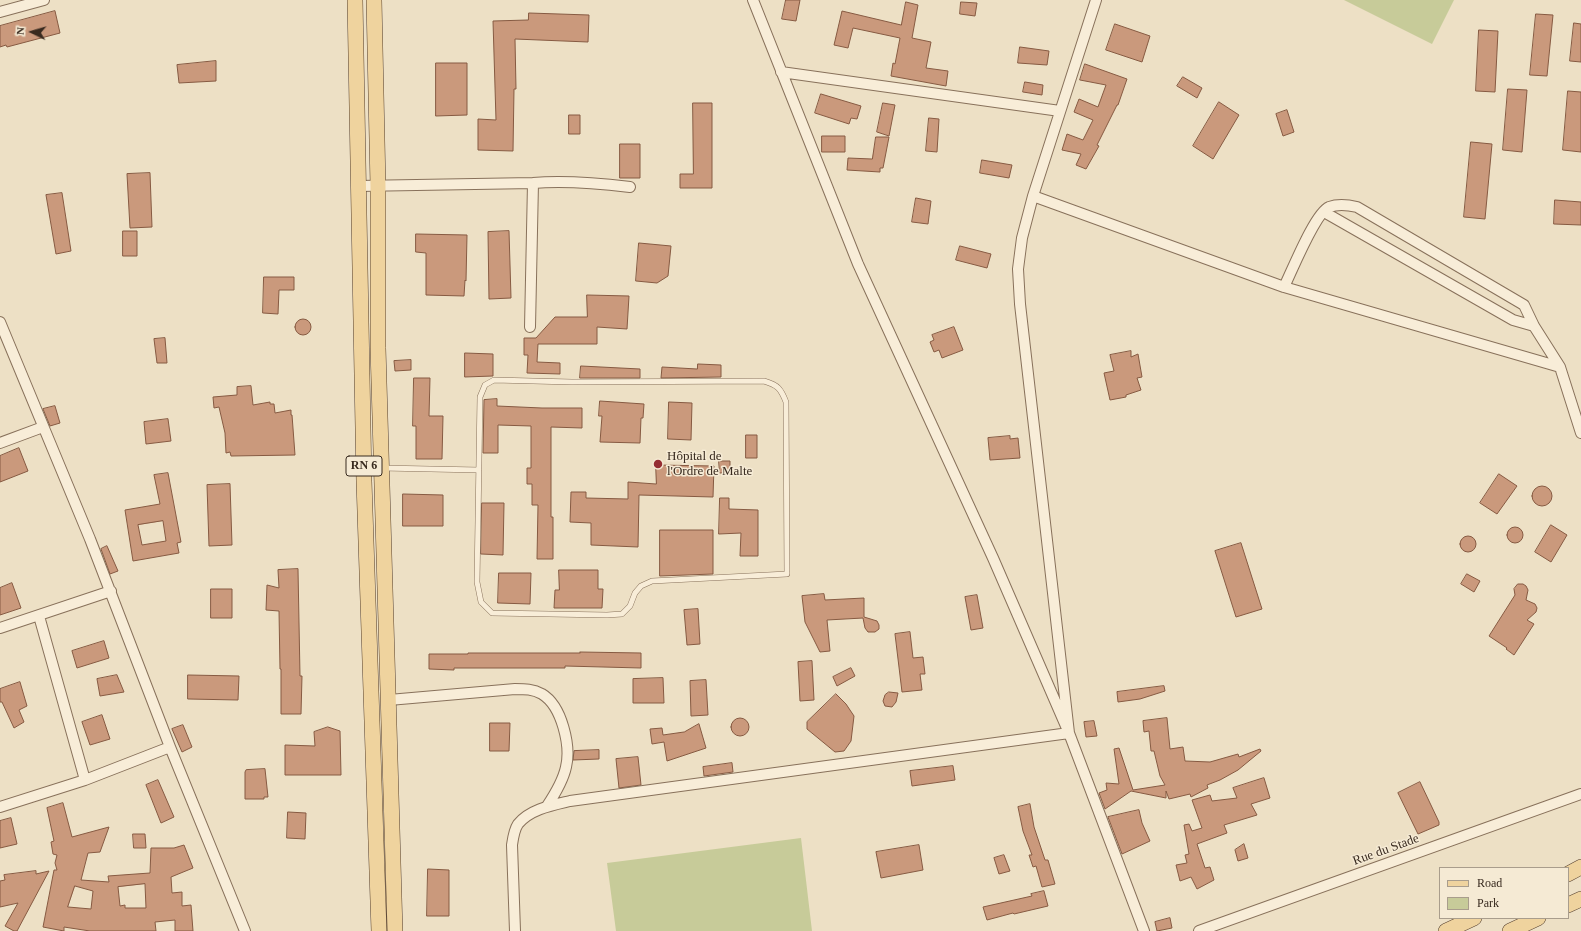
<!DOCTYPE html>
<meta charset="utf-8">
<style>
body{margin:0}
#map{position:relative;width:1581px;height:931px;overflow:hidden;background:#ede0c5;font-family:"Times New Roman",serif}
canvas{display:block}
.legend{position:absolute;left:1439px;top:867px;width:130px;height:52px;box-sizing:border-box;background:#f5ead4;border:1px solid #a99d8c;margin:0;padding:5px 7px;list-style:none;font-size:12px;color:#382a1f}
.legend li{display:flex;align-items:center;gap:8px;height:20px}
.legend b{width:20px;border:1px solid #a99d8c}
.north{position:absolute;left:12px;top:12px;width:40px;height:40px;-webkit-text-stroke:3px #f5ead4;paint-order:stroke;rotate:275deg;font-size:11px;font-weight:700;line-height:16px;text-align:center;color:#382a1f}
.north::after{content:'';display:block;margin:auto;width:14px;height:18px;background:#382a1f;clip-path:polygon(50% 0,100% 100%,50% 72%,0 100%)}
</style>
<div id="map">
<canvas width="1581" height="931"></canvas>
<ul class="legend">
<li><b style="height:5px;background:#efd39e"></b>Road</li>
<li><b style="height:11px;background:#c7cb99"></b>Park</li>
</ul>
<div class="north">N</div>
</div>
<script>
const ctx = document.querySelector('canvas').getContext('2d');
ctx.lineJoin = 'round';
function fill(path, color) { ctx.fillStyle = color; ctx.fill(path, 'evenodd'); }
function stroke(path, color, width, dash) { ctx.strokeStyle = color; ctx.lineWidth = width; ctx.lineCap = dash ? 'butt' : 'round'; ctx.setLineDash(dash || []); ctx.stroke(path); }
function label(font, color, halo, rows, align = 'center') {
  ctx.font = font + ' "Times New Roman",serif'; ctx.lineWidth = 3; ctx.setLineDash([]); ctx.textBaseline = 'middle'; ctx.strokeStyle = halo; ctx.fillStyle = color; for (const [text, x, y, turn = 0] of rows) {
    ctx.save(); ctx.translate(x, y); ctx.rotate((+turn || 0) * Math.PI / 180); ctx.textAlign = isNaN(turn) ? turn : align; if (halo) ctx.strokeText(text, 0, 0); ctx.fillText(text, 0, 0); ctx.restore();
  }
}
const green = new Path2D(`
 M1344,0H1454L1432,44Z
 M801,838L812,931H616L607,863Z`);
const building = new Path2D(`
 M786,0H800L796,21L782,19Z
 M906,2L918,5L912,38L931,42L926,68L948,71L946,86L891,76L893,63L895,64L900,38L853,28L848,48L834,45L842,11L901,25Z
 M961,2L977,3L975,16L960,14Z
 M55,11L60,33L7,47L6,45L0,47V26Z
 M529,13L589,15L588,42L515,39L516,89H514L513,151L478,150V119L496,120L493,21L528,20Z
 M1536,14L1553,15L1547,76L1530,75Z
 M1574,23L1581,24V62L1570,61Z
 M1115,24L1150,36L1142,62L1106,50Z
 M1479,30L1498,31L1495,92L1476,91Z
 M1020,47L1049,51L1047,65L1018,63Z
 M216,61V81L179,83L177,65Z
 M436,63H467V115L436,116Z
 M1085,64L1127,79L1118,105H1117L1097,145L1099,146L1086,169L1076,165L1081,154L1062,150L1067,134L1083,140L1093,120L1074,112L1079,99L1098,107L1106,85L1080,80Z
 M1183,77L1202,88L1197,98L1177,86Z
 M1025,82L1043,85L1042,95L1023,92Z
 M1508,89L1527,90L1522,152L1503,150Z
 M1568,91L1581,92V152L1563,150Z
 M821,94L861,106L857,119L851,118L849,124L815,113Z
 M1219,102L1239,115L1213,159L1193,146Z
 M693,103H712V188H680V174H693Z
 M883,103L895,105L889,136L877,132Z
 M1287,110L1294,132L1283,136L1276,114Z
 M569,115H580V134H569Z
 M929,118L939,119L937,152L926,151Z
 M822,136H845V152H822Z
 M876,137H889L883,168H880V172L847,170L848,158L872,159Z
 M1471,142L1492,144L1485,219L1464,217Z
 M620,144H640V178H620Z
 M982,160L1012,165L1009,178L980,173Z
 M150,173L152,227L130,228L127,174Z
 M62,193L71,251L56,254L46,195Z
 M916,198L931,201L928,224L912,222Z
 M1555,200L1581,202V225L1554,224Z
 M123,231H137V256H123Z
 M509,231L511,298L489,299L488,232Z
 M416,234L467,235L466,281L465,280L464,296L426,295V253L416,252Z
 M639,243L671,246L668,276L657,283L636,281Z
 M960,246L991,254L987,268L956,260Z
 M264,277H294V290H279L278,314L263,313Z
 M587,295L629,296L627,329L597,327V344H538L537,362L560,363V374L527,373L528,355H524V338H536L555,317H587Z
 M295 327a8 8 0 1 1 16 0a8 8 0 1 1-16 0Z
 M954,327L963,350L942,358L939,350L934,352L930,342L934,340L932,335Z
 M165,338L167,363H157L154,339Z
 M1131,351V357L1138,354L1142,377L1137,378L1141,390L1126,395V397L1110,400L1104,373L1114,371L1110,355Z
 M465,353L493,354V376L465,377Z
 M411,360V370L395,371L394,361Z
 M698,364L721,365V377L661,378L662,367L697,369Z
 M581,366L640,369V378H580Z
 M414,378H430L429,416H443L442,459H416V426H413Z
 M251,386L253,405L270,402V404H274L275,413L291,410V415H292L295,455L231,456L230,452L226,453L225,433L219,407L214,408L213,397L237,395V387Z
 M497,399V406L542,408H582V428L551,427V517H553V559H537L538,505H532V484H527V468H531V426L498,425V453H483L484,400Z
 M600,401L644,404L643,418H641L640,443L600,442L602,416H599Z
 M669,402L692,403L691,440L668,439Z
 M55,406L60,423L50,426L43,409Z
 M168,419L171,441L146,444L144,422Z
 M746,435H757V458H746Z
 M1010,436V439L1018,438L1020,458L990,460L988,438Z
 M19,448L28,471L0,482V456Z
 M719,461H730V473H720Z
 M656,465L714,466L713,497L639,495L638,547L591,545V523L570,522L571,492H586V498L628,499V482L656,484Z
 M168,473L181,542L177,543L179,553L133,561L125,510L160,504L154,475ZM163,521L166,541L142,545L138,525Z
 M1499,474L1517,486L1497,514L1480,503Z
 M230,484L232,545L209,546L207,485Z
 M1532 496a10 10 0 1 1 20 0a10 10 0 1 1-20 0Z
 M403,494L443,495V526H403Z
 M720,498H729V509L758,510V556H740L741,533L719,534Z
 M482,503H504L503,555L481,554Z
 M1551,525L1567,535L1551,562L1535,552Z
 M1507 535a8 8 0 1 1 16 0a8 8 0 1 1-16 0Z
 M660,530H713V574L660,576Z
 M1460 544a8 8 0 1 1 16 0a8 8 0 1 1-16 0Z
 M1241,543L1262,609L1236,617L1215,551Z
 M107,546L118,571L110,574L101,549Z
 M298,569L300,676H302L301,714H281V669H280L279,611L266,610L267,585L279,588L278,570Z
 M559,570H598V589H603L602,608H554L555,590H559Z
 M499,573H531L530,604L498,603Z
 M1467,574L1480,581L1474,592L1461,584Z
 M12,583L21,608L0,615V588Z
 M1518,584H1523L1526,586L1528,590L1526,600L1535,604L1537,608L1536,612L1527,620L1534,624L1514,655L1506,649L1507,648L1489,636L1515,595L1514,589Z
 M211,589H232V618H211Z
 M824,594L825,600L864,598V617L877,621L879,625V629L875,632H868L865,628L863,618L827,620L830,651L820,652L805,622L802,596Z
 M977,595L983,628L971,630L965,597Z
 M698,609L700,644L687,645L684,610Z
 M910,632L913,658L923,657L925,674H920L922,690L902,692L895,634Z
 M104,641L109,658L77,668L72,651Z
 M580,652L641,653V668L565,666V668H454V670L429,669V654H468V653H580Z
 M812,661L814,700L800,701L798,662Z
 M851,668L855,676L837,686L833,677Z
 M117,675L124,692L100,696L97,679Z
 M188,675L239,676L238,700L188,699Z
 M663,678L664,703H633V679Z
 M706,680L708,715L691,716L690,681Z
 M20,682L27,706L19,710L24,722L14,728L2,702H0V689Z
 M1164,686L1165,691L1140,699L1118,702L1117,692Z
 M889,692L898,693L896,702L892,707L885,706L883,701L885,695Z
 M836,694L846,704L854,716L851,741L844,751L835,752L807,729V722Z
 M102,715L110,739L90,745L82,722Z
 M1167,718L1170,749L1183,747L1185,761L1210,762L1238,754L1239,757L1260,749L1261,751L1238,770L1220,780L1207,785L1208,788L1191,797L1190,794L1169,799L1166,791V798L1131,791L1105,809L1099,793L1107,790L1106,783L1119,784L1114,749L1119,748L1133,790L1165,785L1160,776L1154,751H1151L1149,731L1144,732L1143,721Z
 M731 727a9 9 0 1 1 18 0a9 9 0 1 1-18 0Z
 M1094,721L1097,736L1086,737L1084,722Z
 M490,723H510L509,751H490Z
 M699,724L706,748L667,761L664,742L652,744L650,729L662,728L663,735L684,732Z
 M183,725L192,747L182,752L172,729Z
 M328,727L340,731L341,775H285V745L315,746L314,732Z
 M599,750V759L573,760L574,751Z
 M638,757L641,785L619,788L616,759Z
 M732,763L733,772L704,776L703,767Z
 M953,766L955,780L912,786L910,771Z
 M265,769L268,797H264V799H245V772L246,770Z
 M1264,778L1270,798L1251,804L1257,815L1224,825L1227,833L1197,844L1205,868L1210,867L1214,880L1197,889L1191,877L1180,881L1176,865L1187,863L1185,855L1189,854L1184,825L1189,824L1192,831L1202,828L1192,800L1210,795L1212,801L1237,798L1233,788Z
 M158,780L174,817L161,823L146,785Z
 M1420,782L1439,822V825L1418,834L1398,793Z
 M63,803L72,837L109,827L100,852L88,853L81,880L109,882L108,876L150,873L151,848H174L184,845L193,868L171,877L172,893L182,892V906L191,905L193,931H175V920L155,922L156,931H90L64,927V931L43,927L54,870H57L55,863L57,855L53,854L51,842L54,841L47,808ZM145,884L146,908H125V905L120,906L118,887ZM75,886L93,891L91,909L68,907Z
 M1030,804L1034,827L1045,860H1048L1055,884L1042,887L1036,866L1033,867L1029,855H1032L1023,831L1018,807Z
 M1139,810L1142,823L1150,841L1122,854L1108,817Z
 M288,812L306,813L305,839L287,838Z
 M11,818L17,844L0,848V821Z
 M133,834H145L146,848H134Z
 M1244,844L1248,858L1238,861L1235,850Z
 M919,845L923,870L881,878L876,852Z
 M1004,855L1010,871L999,874L994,858Z
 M428,869L449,870V916H427Z
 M36,871V874L49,871L17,931H14L5,926L18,903L0,907V881L5,880L4,875Z
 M1044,891L1048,906L1014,914L1013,913L987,920L983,907L1032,896L1031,894Z
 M1170,918L1172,928L1157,931L1155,922Z`);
const service = new Path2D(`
 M494,380L572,382L764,381C778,385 781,389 786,402L787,574L652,581L641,586L635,593L630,606L622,614L607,615L492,613L481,602L477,582L480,397L485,385Z
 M382,468L479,470`);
const minor = new Path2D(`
 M1096,0L1033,196L1022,238L1018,269L1020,304L1069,733L1144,931
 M0,12L44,0
 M781,72L1060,111
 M358,186L533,183C565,180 597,183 630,187
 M1033,196L1284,287L1560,367L1581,433
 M1324,212L1513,320L1534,326
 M1284,287C1292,271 1315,213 1329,207C1337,204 1349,205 1357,207L1524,305L1534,326L1560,367
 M0,322L90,539L170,747L245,931
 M530,327L533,183
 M0,443L43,427
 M39,616L85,780
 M0,628L111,591
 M389,700L515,689C525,689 533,689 542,694C562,706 571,746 566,767C563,781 555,794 547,806
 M0,807L85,780L170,747
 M515,931L512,845C513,838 514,830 518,824C530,809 553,805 570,801L1069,733L993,558L858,264L753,0
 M1199,931L1581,794`);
const primary = new Path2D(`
 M355,0L364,481L379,931
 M374,0L378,186V348L395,931
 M1568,874L1581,867
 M1568,905L1581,899
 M1446,931L1474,918
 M1510,931L1538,918`);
const markers = [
 [658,464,5,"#952d32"]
];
const shields = [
 [364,466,36]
];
const shieldNames = [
 ["RN 6",364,466]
];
const poiNames = [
 ["Hôpital de",667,457],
 ["l'Ordre de Malte",667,472]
];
const streetNames = [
 ["Rue du Stade",1386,850,-20]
];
fill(green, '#c7cb99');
fill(building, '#ca997c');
stroke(building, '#865a42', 1);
stroke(service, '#88715b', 6);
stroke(minor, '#88715b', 12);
stroke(primary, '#56402f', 16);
stroke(service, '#f8edd8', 5);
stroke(minor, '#f8edd8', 10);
stroke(primary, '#efd39e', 15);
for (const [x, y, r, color] of markers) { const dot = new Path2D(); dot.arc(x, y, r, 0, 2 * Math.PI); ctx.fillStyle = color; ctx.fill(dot); stroke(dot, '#f5ead4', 1.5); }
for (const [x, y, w] of shields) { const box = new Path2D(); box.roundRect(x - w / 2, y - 10, w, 20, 3); ctx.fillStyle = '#f5ead4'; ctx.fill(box); stroke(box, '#382a1f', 1); }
label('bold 12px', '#382a1f', null, shieldNames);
label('13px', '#382a1f', '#f5ead4', poiNames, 'left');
label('13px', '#382a1f', '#f5ead4', streetNames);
</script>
